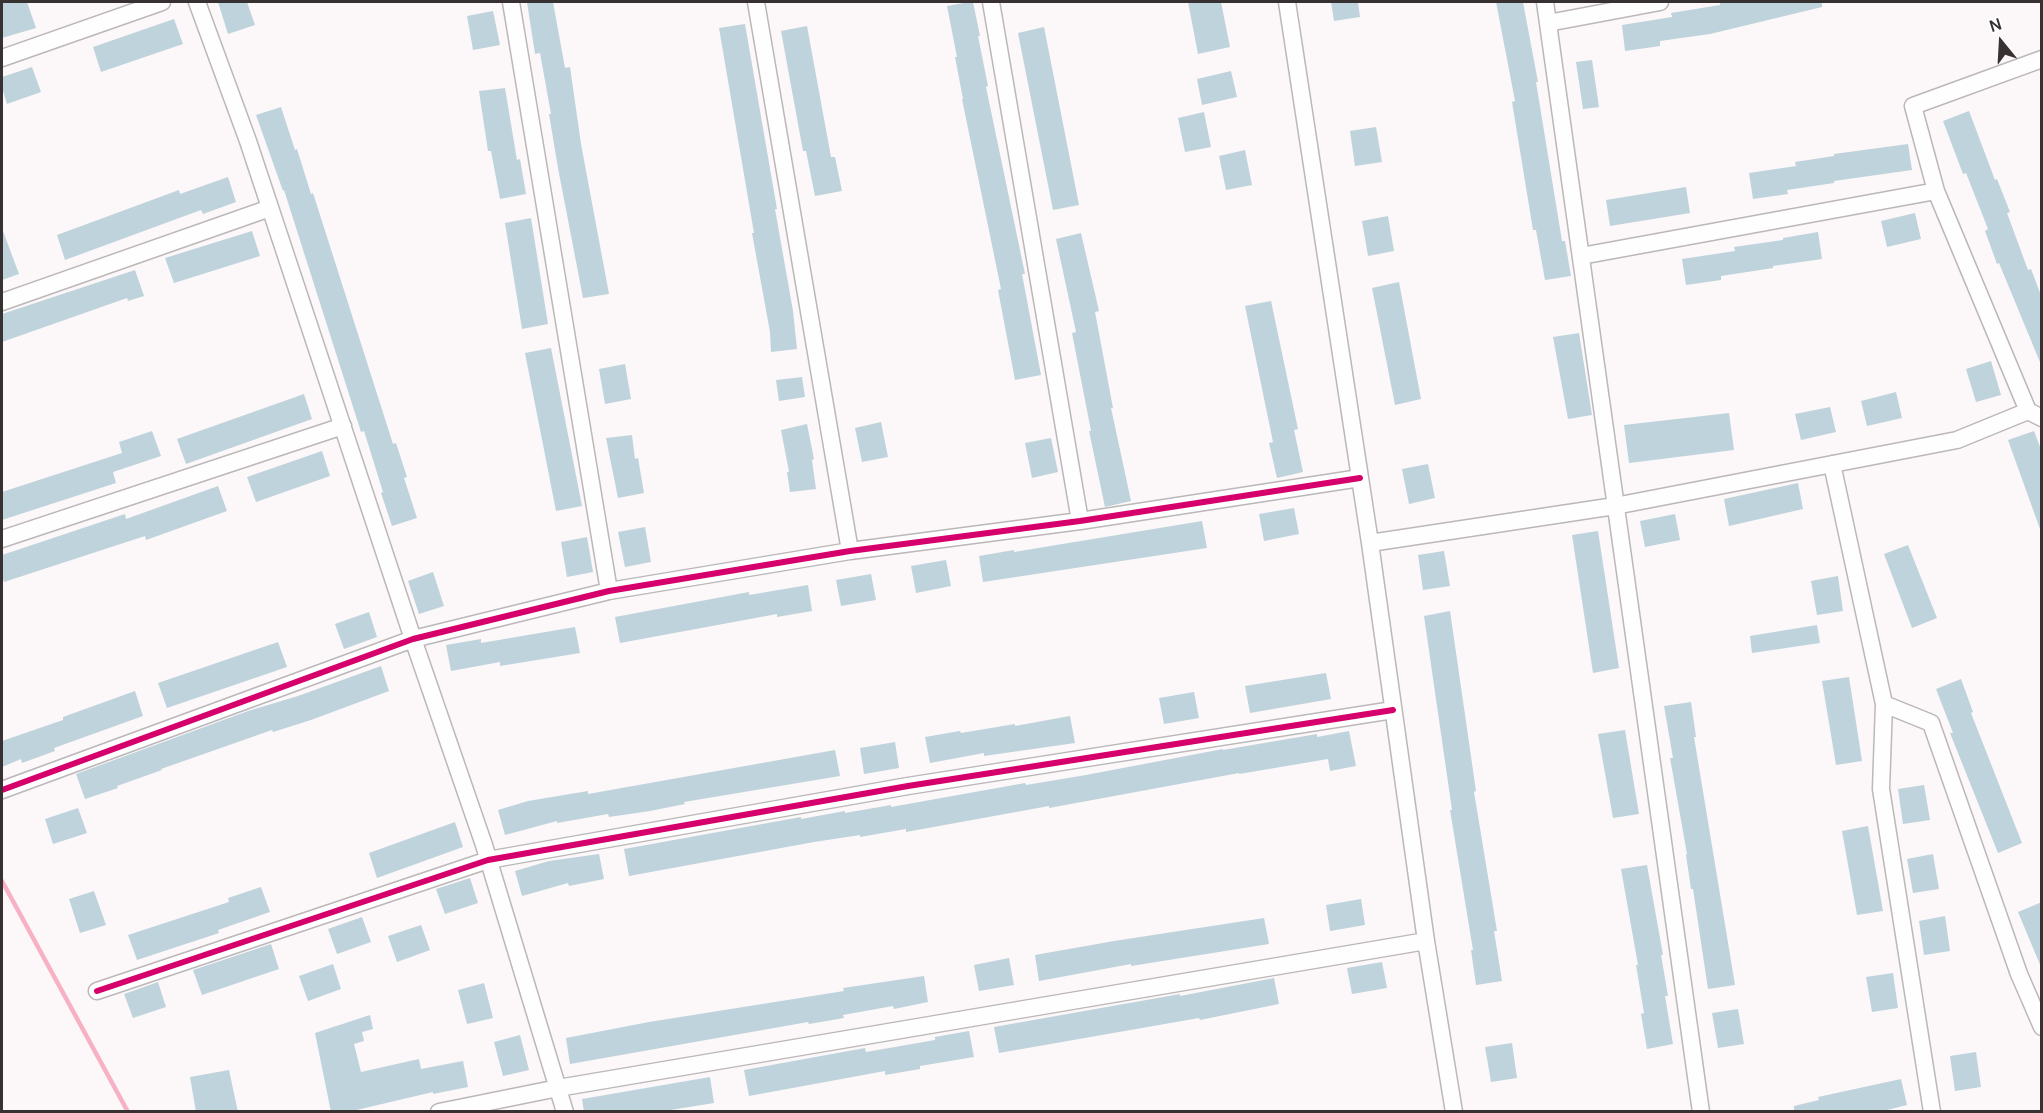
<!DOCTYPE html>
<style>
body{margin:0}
#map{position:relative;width:2043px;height:1113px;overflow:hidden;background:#fcf7f8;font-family:Manrope,sans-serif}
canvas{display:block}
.frame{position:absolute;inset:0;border:3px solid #373132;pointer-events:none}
.north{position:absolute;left:1971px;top:12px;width:60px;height:60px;-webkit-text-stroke:4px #fff;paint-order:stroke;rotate:342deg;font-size:16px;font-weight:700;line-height:24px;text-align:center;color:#373132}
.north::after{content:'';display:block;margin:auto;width:21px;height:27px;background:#373132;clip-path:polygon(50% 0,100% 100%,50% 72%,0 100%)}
</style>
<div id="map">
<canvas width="2043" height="1113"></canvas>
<div class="frame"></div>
<div class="north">N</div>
</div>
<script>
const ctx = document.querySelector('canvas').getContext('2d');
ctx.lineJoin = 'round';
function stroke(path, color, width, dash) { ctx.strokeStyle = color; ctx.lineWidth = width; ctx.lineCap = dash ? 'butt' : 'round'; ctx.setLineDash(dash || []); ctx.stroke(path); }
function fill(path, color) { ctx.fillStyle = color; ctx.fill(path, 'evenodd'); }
const stream = new Path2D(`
 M2,881L128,1112`);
const building = new Path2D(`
 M2,2H27L36,28L2,38Z
 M218,2H247L255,25L228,34Z
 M527,2H553L565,68L570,67L581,144L609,294L583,298L558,168L549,114H551L540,53L535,54Z
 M969,2H973L980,36H978L988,86L986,87L1025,274H1022L1041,375L1015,380L998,290L1001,289L962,99H963L955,57H957L947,6Z
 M1188,2H1221L1230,47L1198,54Z
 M1331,2H1358L1360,17L1334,21Z
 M1496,2H1523L1538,82H1536L1562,241H1565L1571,276L1545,280L1536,230H1533L1512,102L1515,101Z
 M1727,2H1822V7L1710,34L1660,41V46L1625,51L1622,25L1672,17L1671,13L1720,5V3Z
 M493,11L500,45L473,50L467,16Z
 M174,19L183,44L101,72L93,47Z
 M745,24L777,209H775L793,311L797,349L771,352L770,332L752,233H754L719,28Z
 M807,26L831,157H835L842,191L815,196L806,151H803L781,31Z
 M1044,27L1079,205L1053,210L1018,33Z
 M1592,60L1599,107L1583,109L1576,62Z
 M32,67L41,92L7,104L2,87V77Z
 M1231,71L1237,97L1202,105L1197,79Z
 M505,88L517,160L520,159L526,194L500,199L491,151H488L479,91Z
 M281,107L295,150L297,149L311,194L313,193L393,444L396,443L407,477L404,478L417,518L392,526L381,493L383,492L364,431L361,432L284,190L283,191L256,115Z
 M1969,111L1995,180L1997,179L2010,212L2007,213L2028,270L2031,269L2042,298V367L1999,263L1997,264L1985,231L1988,229L1966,173L1963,174L1943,121Z
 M1204,112L1211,147L1185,152L1178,118Z
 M1376,127L1382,162L1355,166L1350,131Z
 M1908,144L1912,170L1834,181V183L1787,190L1788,194L1753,199L1749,173L1796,166L1795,162L1834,156V154Z
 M1245,150L1252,185L1226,190L1219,156Z
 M228,177L236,202L203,214L201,210L65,260L57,235L179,190L180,194Z
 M1686,187L1690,213L1610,226L1606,200Z
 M1915,213L1921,239L1887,247L1881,221Z
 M1388,216L1394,251L1368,256L1362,221Z
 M531,218L548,324L522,329L505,223Z
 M2,231H3L19,274L2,280Z
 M252,231L260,256L174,283L165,258Z
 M1818,232L1822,259L1773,266V268L1721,276V280L1686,285L1682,259L1735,251L1734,247L1783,240V238Z
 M1081,233L1099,311L1095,312L1113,408H1111L1131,501L1105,507L1089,431H1091L1072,333L1076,332L1056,239Z
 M135,270L144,296L128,301L127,298L2,342V314Z
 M1399,282L1421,399L1395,405L1372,288Z
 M1271,301L1298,429L1294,430L1303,472L1277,478L1269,443L1273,442L1245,306Z
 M1579,333L1592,415L1568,419L1553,337Z
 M551,348L582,506L556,511L525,353Z
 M1991,361L2001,395L1976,402L1966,369Z
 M625,364L631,399L605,404L599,369Z
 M802,377L805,397L779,401L776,380Z
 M1896,392L1902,418L1867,426L1861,401Z
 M304,394L312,419L186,464L177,439Z
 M1830,407L1836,432L1801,440L1795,414Z
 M1729,413L1734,450L1629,463L1624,425Z
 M881,422L888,457L862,462L855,428Z
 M807,424L814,459L812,460L816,489L790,492L787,472H789L781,430Z
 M152,431L161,456L113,472L116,483L2,520V492L122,453L119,442Z
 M2034,431L2042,452V529H2040L2008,440Z
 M632,435L635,459L638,458L644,493L618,498L606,438Z
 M1051,438L1058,472L1032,478L1025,443Z
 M322,451L330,476L256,502L247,477Z
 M1428,464L1435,498L1409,504L1402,469Z
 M1798,483L1803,509L1729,526L1724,499Z
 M218,486L227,511L146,540L145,536L4,582L2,575V555L125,514L126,519Z
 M1294,508L1299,534L1264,541L1259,514Z
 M1675,514L1680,540L1645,547L1640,521Z
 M1202,521L1207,548L983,582L979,556L1014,550V552Z
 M645,527L651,562L625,567L618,532Z
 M1598,531L1619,668L1593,673L1572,535Z
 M587,537L593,572L567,577L561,542Z
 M1908,545L1937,618L1912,628L1884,554Z
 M1444,551L1450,586L1423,590L1418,555Z
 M946,560L951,586L916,593L911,566Z
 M433,572L444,606L419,614L408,581Z
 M871,574L876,600L841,606L836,580Z
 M1838,576L1843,611L1817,615L1811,581Z
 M808,585L812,611L777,617V614L620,643L615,617L749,592V595Z
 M1450,611L1476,791L1474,792L1497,931H1494L1502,981L1476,985L1471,950H1473L1450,810H1452L1424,616Z
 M369,612L377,637L344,649L335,624Z
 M1817,625L1820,643L1752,653L1750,636Z
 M575,627L580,653L500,666V662L451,671L446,645L481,639V643Z
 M278,642L287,667L167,708L158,683Z
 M381,666L389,691L311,720L273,732L272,730L161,769L162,770L117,786L118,788L85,799L76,774L248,711L298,696Z
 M1326,673L1331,699L1250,713L1245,686Z
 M1849,677L1862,761L1836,765L1822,681Z
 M1961,679L1973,712L1971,713L2022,843L1998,853L1950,733H1953L1936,689Z
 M135,691L143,716L54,748L55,751L22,763L21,759L2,767V741L63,720V717Z
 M1194,692L1199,718L1164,724L1159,698Z
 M1691,702L1696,737H1694L1735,985L1708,989L1693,889H1691L1686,855L1687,854L1670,758H1673L1664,706Z
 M1070,716L1075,743L984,756V753L930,763L925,737L960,731L961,733L1015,724V726Z
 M1625,730L1639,814L1613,818L1598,734Z
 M1349,731L1356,766L1330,771L1328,759L1239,774V773L1049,808V806L906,832V829L860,837V835L814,842L629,876L624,849L801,817V819L845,811V813L891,805V807L1025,783L1026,785L1086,775L1223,749V750L1317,734V737Z
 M895,742L899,768L864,774L860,748Z
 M835,750L840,776L684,802L685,804L650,811L609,817L608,814L557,823V821L505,835L498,810L528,801L588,791V794Z
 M1924,785L1930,820L1903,824L1898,789Z
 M78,808L87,833L53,844L45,819Z
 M455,822L463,847L377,878L369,853Z
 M1868,826L1883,911L1857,915L1842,831Z
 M599,854L604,879L569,886L568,883L522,896L515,871L549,861Z
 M1933,854L1939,889L1913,893L1907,859Z
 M1647,865L1663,955H1661L1668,996H1665L1673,1044L1647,1049L1641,1014L1644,1013L1636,965H1638L1621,869Z
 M470,878L478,903L445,914L436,889Z
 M261,887L270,912L218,930L219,933L137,960L128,935L229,902L228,898Z
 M94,891L106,925L80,933L69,899Z
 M1361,899L1365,925L1330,931L1326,905Z
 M2042,902V967H2041L2018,912Z
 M1945,916L1950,951L1924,955L1919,921Z
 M362,917L371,942L337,954L328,929Z
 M1264,918L1269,944L1131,966V964L1039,981L1035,955L1114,941Z
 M421,925L430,950L397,962L388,936Z
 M271,944L279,969L202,995L193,970Z
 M1009,958L1014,985L979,991L974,965Z
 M1382,962L1387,988L1352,994L1347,968Z
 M333,964L341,989L308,1001L299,976Z
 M1893,973L1898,1008L1872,1012L1866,977Z
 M924,976L928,1002L894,1009L893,1006L843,1015L844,1018L809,1024L808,1022L570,1064L566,1038L649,1022L844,991L843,988Z
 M1274,978L1279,1004L1200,1020L1199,1018L999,1053L994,1027L1180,994V996Z
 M158,982L166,1007L133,1018L124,994Z
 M484,983L493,1018L467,1024L458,990Z
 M1738,1009L1744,1044L1718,1048L1712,1013Z
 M370,1015L373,1029L362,1032L364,1041L354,1044L361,1072L419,1059L421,1069L463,1061L468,1087L433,1094V1092L348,1112H331L315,1033Z
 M969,1031L974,1057L920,1066V1069L885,1075V1071L749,1096L744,1070L865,1048L866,1052L935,1040V1037Z
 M520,1035L529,1070L503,1076L494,1042Z
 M1512,1043L1517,1078L1491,1082L1485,1047Z
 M1976,1052L1981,1087L1955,1091L1950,1056Z
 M229,1070L238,1112H196L190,1077Z
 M710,1077L714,1103L658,1112H584L582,1099Z
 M1901,1079L1907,1105L1879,1112H1794V1106L1819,1100L1818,1097Z`);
const minor = new Path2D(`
 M197,2L248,141L413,639L484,845L565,1112
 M511,2L609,591
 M756,2L850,551
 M991,2L1080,521
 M1287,2L1370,543L1426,941L1454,1112
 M1545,2L1701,1112
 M1548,23L1660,2
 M2,58L162,2
 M2042,59L1913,106L1936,191L2028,411L2042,418
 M1581,256L1936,191
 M2,302L270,208
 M1832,464L1884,704L1881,789L1932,1112
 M2,539L343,426
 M1370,543L1615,506L1957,440L2028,411
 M1884,704L1931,723L2019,974L2042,1027
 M2,790L413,639L609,591L850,551L1080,521L1360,478
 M97,991L488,860L908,786L1393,710
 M439,1112L558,1088L1426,941`);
const cycleway = new Path2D(`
 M2,790L413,639L609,591L850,551L1080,521L1360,478
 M97,991L488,860L908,786L1393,710`);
stroke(stream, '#f8b1c4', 4.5);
fill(building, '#bfd3dc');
stroke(minor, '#bcb7b8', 19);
stroke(minor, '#fffefe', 16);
stroke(cycleway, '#d6006c', 6);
</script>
